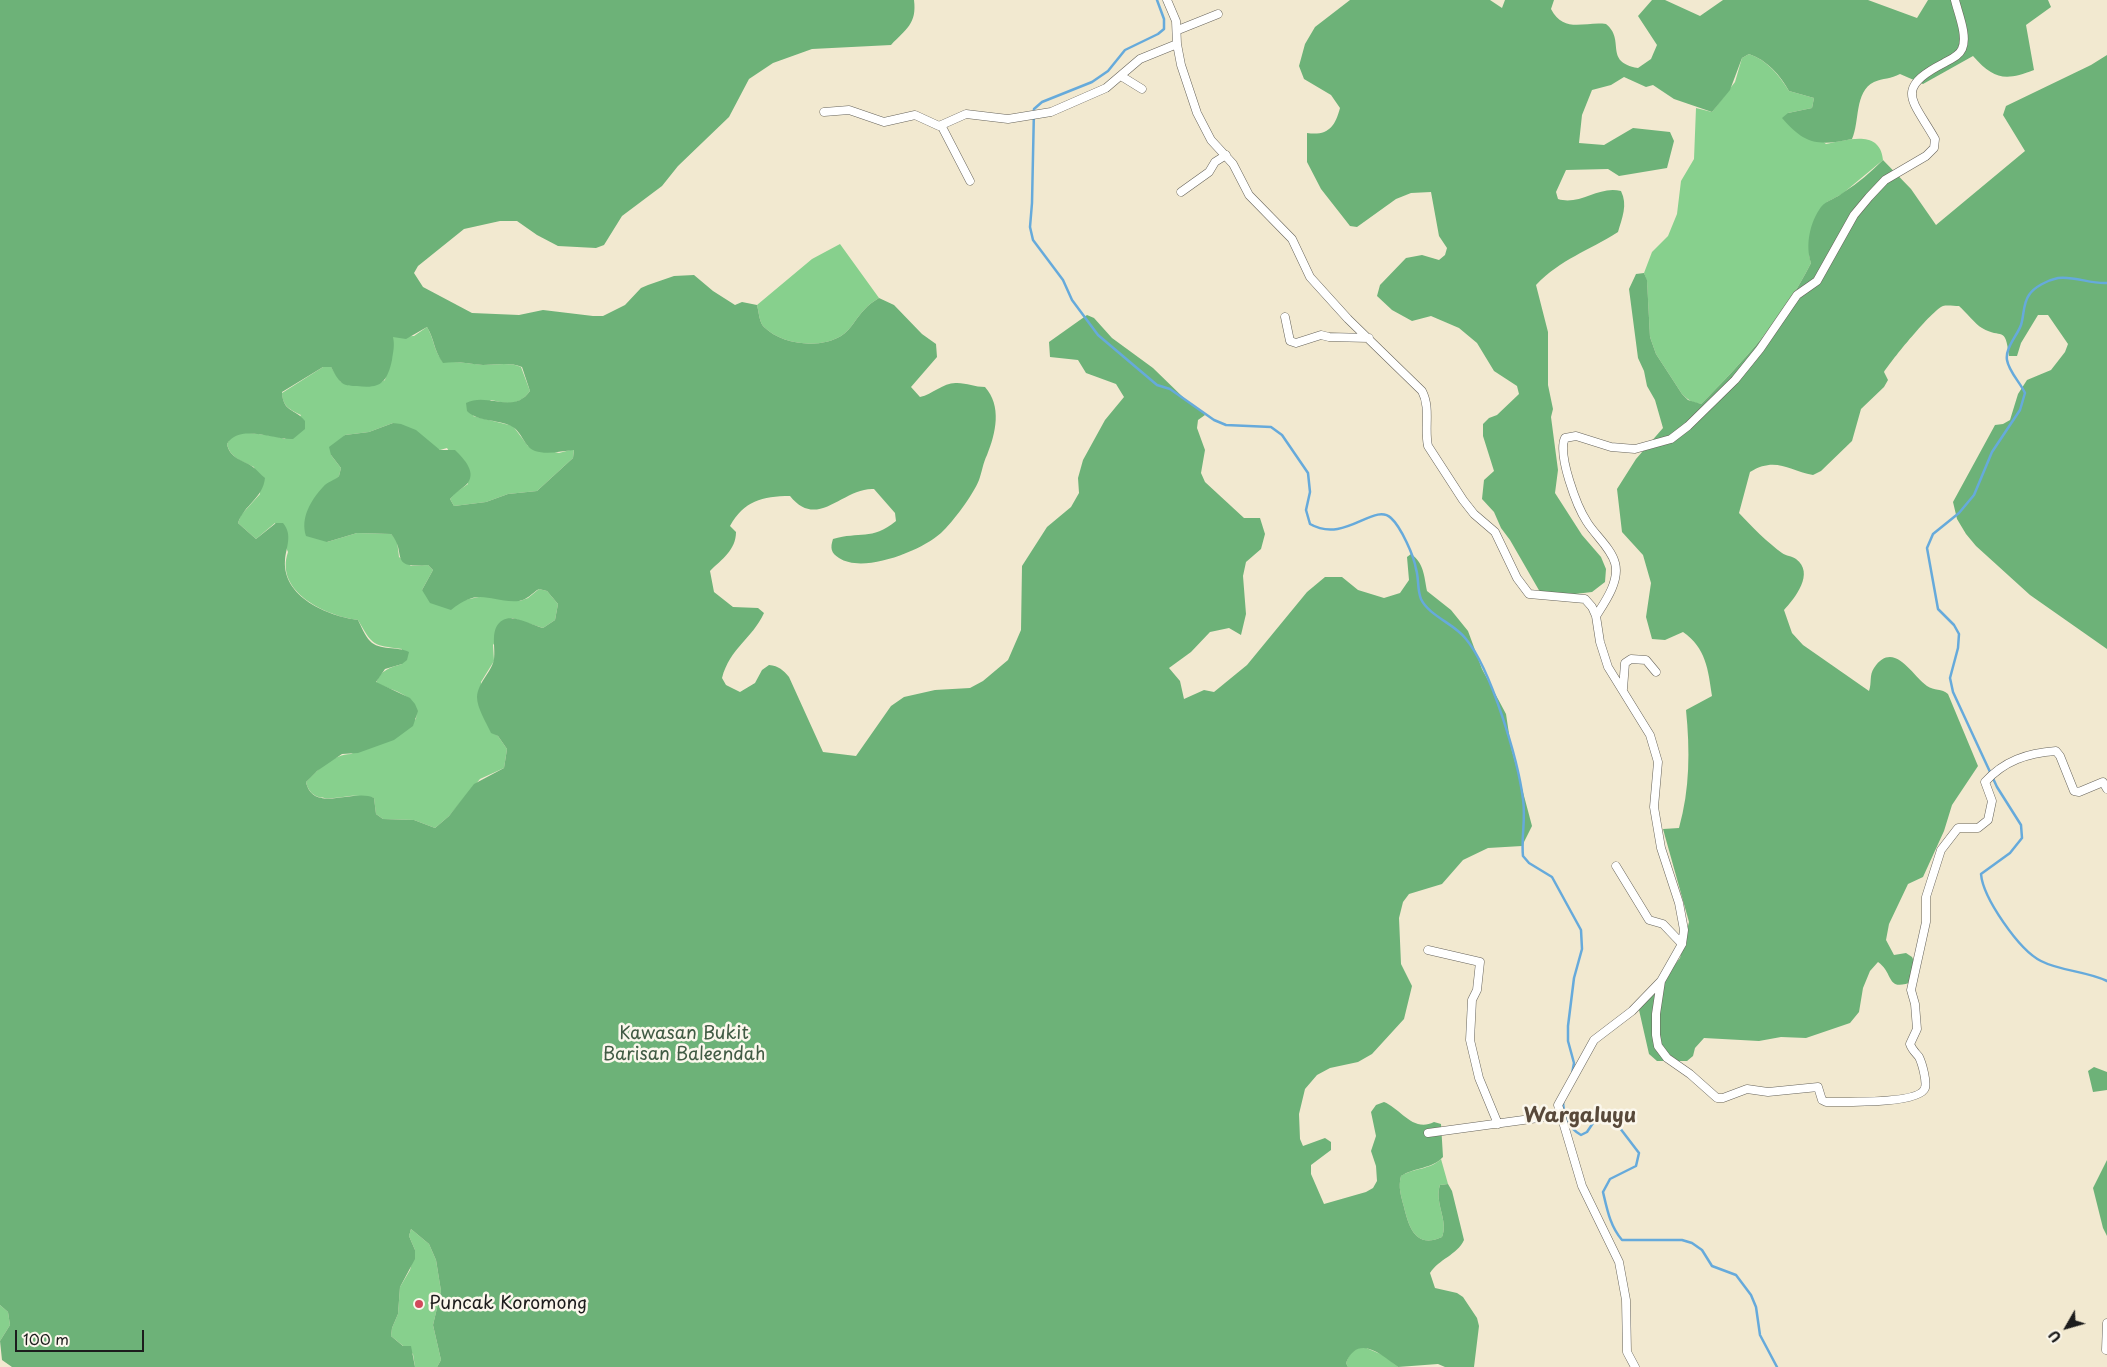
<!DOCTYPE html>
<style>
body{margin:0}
#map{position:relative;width:2107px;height:1367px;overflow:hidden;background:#f2e9d0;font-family:"Playpen Sans",sans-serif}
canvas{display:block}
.north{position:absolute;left:2042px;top:1302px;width:50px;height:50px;-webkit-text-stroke:4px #fbf7ec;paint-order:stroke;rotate:232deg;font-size:14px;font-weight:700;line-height:20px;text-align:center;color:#1c1c1c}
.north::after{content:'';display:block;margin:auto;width:18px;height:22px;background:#1c1c1c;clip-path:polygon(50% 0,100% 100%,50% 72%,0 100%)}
.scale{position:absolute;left:15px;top:1330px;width:129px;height:22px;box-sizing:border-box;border:2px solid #1c1c1c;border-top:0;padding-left:6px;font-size:15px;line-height:18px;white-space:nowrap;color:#1c1c1c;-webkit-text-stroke:4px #fbf7ec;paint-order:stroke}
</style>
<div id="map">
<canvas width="2107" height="1367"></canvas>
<div class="north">U</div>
<div class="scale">100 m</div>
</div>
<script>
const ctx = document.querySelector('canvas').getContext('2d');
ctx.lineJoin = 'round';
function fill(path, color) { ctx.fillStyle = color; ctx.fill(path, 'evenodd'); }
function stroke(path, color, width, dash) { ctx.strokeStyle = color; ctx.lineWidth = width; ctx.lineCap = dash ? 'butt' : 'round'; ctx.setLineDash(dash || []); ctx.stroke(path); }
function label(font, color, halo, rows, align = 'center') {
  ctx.font = font + ' "Playpen Sans",sans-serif'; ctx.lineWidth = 5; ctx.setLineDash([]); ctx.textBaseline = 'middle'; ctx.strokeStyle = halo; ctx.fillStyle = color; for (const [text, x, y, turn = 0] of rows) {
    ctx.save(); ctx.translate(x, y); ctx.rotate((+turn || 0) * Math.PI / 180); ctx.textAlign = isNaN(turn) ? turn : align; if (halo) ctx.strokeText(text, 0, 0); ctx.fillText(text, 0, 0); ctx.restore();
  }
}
const green = new Path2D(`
 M1749,54C1767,60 1779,75 1789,91L1814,98L1812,108L1788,113L1826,144C1848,140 1880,129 1883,160L1842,194L1827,202L1809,255L1811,263C1784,317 1744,361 1701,404C1693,403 1688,400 1682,394L1656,354L1650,337L1647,281L1644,273L1652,252L1668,236L1677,214L1681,181L1694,159L1696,108L1712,112L1735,82L1742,58Z
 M840,244L879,298C874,301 868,305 864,310C855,319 852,329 841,336C820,349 782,345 764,327C759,322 759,312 757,305L812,259Z
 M427,327C435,341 433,349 443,362C458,361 469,364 483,365C496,365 509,362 521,367L530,391C519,406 507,404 491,400L473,416L513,426L528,446L559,453L574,449L573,458L537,491L508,494L486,502L454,506L450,499L455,493L468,484L447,448L440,450L393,423L369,432L345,435L331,455L341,468L339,476L334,482L327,542L357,533L391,534L397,541L399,557L411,566L428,565L433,570L422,590L464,600L484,596L520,601L528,598L539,589L547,591L558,604L555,620L543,628L512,618L493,645L494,661L481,682L491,732L498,736L507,749L504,768L480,779L449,816L435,828L414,820L383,819L376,814L374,798C367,797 358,795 350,796C333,798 311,804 306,782C317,770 334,754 351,754L416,719C420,695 393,691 376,683C381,670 389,668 402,664V649C372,645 373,646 358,620C326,616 274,592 288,552L275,523L256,539L238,523L241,515L260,494L254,467C242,461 230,458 227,444C230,439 232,434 238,433C246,432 278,436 285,439L301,415C289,409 283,407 282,393L323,367H331L341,382C359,385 368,390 385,380L393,337L414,336Z
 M1441,1159L1448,1184L1440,1185C1434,1203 1449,1221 1442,1237C1416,1249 1409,1228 1404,1207C1401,1196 1398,1187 1401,1176C1413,1168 1430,1170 1441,1159Z
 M411,1229L429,1244L436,1260L441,1291L433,1325L441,1360L437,1367H415L413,1354L391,1336L392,1328L398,1314L400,1287L410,1270L415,1250L409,1236Z
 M0,1305L8,1312L10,1325L0,1341Z
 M1364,1347L1385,1356L1398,1367H1348L1346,1363C1350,1353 1353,1348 1364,1347Z`);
const forest = new Path2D(`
 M0,0H914C917,24 906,29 891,45L812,49L773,63L749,79L729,117L678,166L662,186L622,216L604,245L596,248L558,246L537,235L517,221H500L464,229L418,266L414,273L423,287L472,313L519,315L543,310L593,316H603L625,305L641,288L648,285L674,276L694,275L713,291L735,305L742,302L757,305C759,312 759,322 764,327C782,345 820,349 841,336C852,329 855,319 864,310C868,305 874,301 879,298L894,305L922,334L936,344L937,357L911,387L920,397C933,394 944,382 957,383C967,383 975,387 985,387C1002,406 996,433 987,455C983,463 982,472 979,480C973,495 953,522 941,533C921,551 863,574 839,558C831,553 830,548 833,539C860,531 871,541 896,521L895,513L874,489C843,487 818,531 790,496C762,496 744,501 730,526L736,532C736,550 722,559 710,571L714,592L733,607L758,608L764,613C752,639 730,648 722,678L726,685L740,692L755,683L762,670L769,665C779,666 783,670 789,677L823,752L856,756L891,706L904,697L935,690L970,688L983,681L1008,660L1021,630L1022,566L1047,527L1071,507L1079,493L1078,478L1083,460L1105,420L1124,397L1116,384L1086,373L1078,360L1050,357L1049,342L1087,315L1094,318L1112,338L1153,368L1189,403L1202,411L1205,415L1198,420L1197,428L1205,450L1201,473L1205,482L1244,518H1260L1265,534L1261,549L1246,562L1243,576L1246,614L1241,635L1229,628L1210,632L1191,652L1169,668L1180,681L1184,699L1204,690L1214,692L1247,665L1307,592L1325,577H1342L1358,590L1384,598L1400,593L1409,580L1407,557L1411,554C1424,563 1424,576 1427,591L1451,610L1468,631L1482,669L1506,714L1511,747L1532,826L1522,846L1488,848L1463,860L1442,884L1409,894L1403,902L1399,918L1401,964L1412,986L1404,1019L1372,1054L1358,1062L1330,1068L1317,1075L1305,1089L1299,1114L1300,1139L1303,1146L1325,1138L1331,1142V1150L1311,1165V1174L1324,1204L1366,1192L1373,1188L1377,1181L1376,1166L1371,1151L1376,1136L1371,1112L1376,1105L1384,1102C1400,1108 1413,1133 1434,1122L1441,1124L1443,1157C1432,1169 1415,1167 1401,1176C1398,1187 1401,1196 1404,1207C1409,1228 1416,1249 1442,1237C1449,1221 1434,1203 1440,1185L1448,1184L1452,1191L1464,1240C1457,1255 1439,1259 1430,1273L1435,1288L1457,1293L1463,1297L1477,1318L1479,1326L1474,1367H1445L1438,1364L1398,1367C1382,1355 1358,1333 1346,1363L1348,1367H437L441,1360L433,1325L441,1291L436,1260L429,1244L411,1229L409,1236L415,1250V1259L400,1287L398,1314L392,1328L391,1336L403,1346H411L415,1367H12L2,1360L0,1341L10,1325L8,1312L0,1305ZM427,327C435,340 433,349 443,363C458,361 469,364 483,365C496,365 509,362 522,367L530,391C513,415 488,392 466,403L467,411C478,422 497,419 511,426C522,431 524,447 535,451C547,455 562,451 574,450L573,458L537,491L508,494L486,502L454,506L450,499C455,493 460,490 466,485C478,473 464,459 455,450H440L416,430L401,424L393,423L369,432L345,435L329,447L331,455L341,468L339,476C334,481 328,481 323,487C311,500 300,518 306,536L327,542L357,533L391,534C408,553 387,569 428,565L433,570L422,590L430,603L451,610C480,586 489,603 519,601C527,600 532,593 539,589L547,591L558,604L555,620L543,628C532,625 513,614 503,620C489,628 496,647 494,659C492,672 478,682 477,697C477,708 486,722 491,733L498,736L507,749L504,768L474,784L449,816L435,828L414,820L383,819L376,814L374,798C354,788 313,814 306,782L317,771L342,754L358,753L394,740L413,726L418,711L415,704L410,698L376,682L385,669L402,664L407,660L409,652C398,646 379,651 370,641C365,636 361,626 358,620C328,616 282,597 285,560C286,547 293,535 283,523H276L256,539L238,523C244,505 263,498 265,478C261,475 257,470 253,467C242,459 230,459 227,444C239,423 274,440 293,439L305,429V421C295,408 283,413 282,392L323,367H331C334,372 337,379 342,383C346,386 352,386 357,386C380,389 387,383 392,360C393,352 395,346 393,337L406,339Z
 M1350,0H1490L1502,8L1505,0H1554L1551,9C1564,34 1585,21 1606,24C1626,40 1603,62 1638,68L1651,59L1657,45L1638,16L1652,0H1665L1700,16L1723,0H1868L1917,18L1928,0H2048L2051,7L2026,25L2034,70C2006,81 1994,80 1973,56L1923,84L1900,74C1891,79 1883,78 1874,82C1854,92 1860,122 1852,139C1819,146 1805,145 1782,118L1788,113L1812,108L1814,98L1789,91C1780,75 1767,60 1749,54L1742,58L1730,90L1712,112L1674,99L1653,85L1646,87L1624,77L1611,85L1592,90L1582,115L1579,143L1604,145L1633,128L1670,132L1674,141L1667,168L1619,176L1608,169L1566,170L1556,192L1558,199C1580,206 1599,185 1621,191C1628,205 1622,218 1618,232C1588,251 1561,259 1536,285L1548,332V385L1553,409L1551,417L1558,470L1555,493L1582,535L1601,557L1606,569L1605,582L1592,592L1575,594L1540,592L1510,540L1501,528L1494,512L1482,499L1484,480L1494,471L1483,436V424L1489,418L1497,415L1519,394L1517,386L1494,371L1477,343L1459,328L1431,316L1412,321L1392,310L1377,296L1380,285L1406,258L1422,255L1439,260L1445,255L1447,248L1439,236L1431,192L1411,193L1396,199L1357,227L1350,226L1321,189L1307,162V133C1328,136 1335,127 1340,108L1331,95L1304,79L1299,66L1305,44L1315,27Z
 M2107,55V649L2030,595L1976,546L1966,534L1957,519L1953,502L1995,425L2003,424L2010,420L2018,394L2027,380L2051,370L2065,352L2068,344L2048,315H2038L2021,343L2017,356H2009C2005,324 2002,340 1982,328C1975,324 1966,312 1959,306C1954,306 1947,305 1943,306C1932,310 1891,361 1884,372L1888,380L1884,387L1861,409L1852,441L1821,471L1813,475C1789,471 1776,456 1750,472L1739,513C1751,526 1768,543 1782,553C1786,556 1792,556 1796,559C1815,573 1795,598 1784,610L1792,633L1803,645L1869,691C1872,683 1869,675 1874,668C1894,639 1912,676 1927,686C1934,691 1942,688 1948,694L1978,766L1952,805L1944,831L1923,877L1908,884L1889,924L1886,940L1894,955L1906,953L1912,957L1918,969L1914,981C1885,993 1895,974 1878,962L1870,971L1863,988L1859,1012L1850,1023L1806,1038L1781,1037L1759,1041L1704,1038L1695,1048L1693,1056L1687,1061H1657L1649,1054L1639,1010L1680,958L1689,922L1663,829L1679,828C1690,789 1690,750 1686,710L1712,696C1708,669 1706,648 1683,632L1665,640L1652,639L1646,617L1651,583L1643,555L1622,532L1617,489L1636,459L1663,428L1655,400L1647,386L1644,371L1638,358L1629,289L1636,274L1644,273L1647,280L1650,337L1656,354L1682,394L1688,400L1701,404C1744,361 1784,317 1811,263C1805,245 1810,222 1821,207C1827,200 1837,198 1844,192C1858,183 1871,172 1883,160L1911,189L1936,225L2025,151L2003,115L2006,106L2091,65Z
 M2094,1067L2107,1072V1090L2093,1092L2088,1071Z
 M2107,1160V1236L2103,1228L2093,1188Z`);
const stream = new Path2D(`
 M1157,0L1164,19V29L1158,34L1125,50L1108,71L1092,82L1042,102L1034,109L1032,203L1030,227L1033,240L1063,280L1072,300L1098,335L1157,385L1170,389L1214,420L1226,425L1271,427L1282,435L1308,473L1310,492L1306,510L1310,524C1345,544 1374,502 1391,518C1401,527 1414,556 1416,569C1419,578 1417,589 1421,599C1429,616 1455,624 1466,639C1491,669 1518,760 1523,799C1526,819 1521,838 1523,856L1529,863L1552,877L1581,930L1582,949L1574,978L1568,1026V1041L1574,1063L1572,1074
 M2107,283C2090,284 2075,276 2058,278C2048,280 2034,287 2029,295C2023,303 2024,316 2021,325C2017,336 2005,348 2007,360C2009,372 2020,382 2025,393L2020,410L1992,452L1974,495L1959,513L1933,534L1927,548L1938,609L1954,625L1959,634L1958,648L1950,678L1953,692L1997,787L2021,825L2022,838L2010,853L1981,874C1983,898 2019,950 2041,961C2060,971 2086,971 2107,981
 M1563,1100C1563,1113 1568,1128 1581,1135L1587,1132L1597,1117L1604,1116L1613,1119L1639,1153L1636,1166L1610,1179L1603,1192C1607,1209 1610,1226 1622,1240H1682L1692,1243L1702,1250L1712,1266L1736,1275L1751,1295L1756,1307L1760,1335L1777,1367`);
const minor = new Path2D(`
 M1178,30L1218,14
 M1177,44L1181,65L1197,113L1211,140L1233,164L1249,195L1292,239L1310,277L1348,319L1422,391C1431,408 1424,428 1428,446L1463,500L1474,514L1495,532L1517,578L1529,594L1585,599L1592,607L1596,616L1600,642L1608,667L1650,735L1658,762L1654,807L1661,848L1679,903L1684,930L1682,944L1661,981L1632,1011L1594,1040L1558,1105L1582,1186L1619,1262L1626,1300L1627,1352L1635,1367
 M1121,76L1142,89
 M824,112L849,110L884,122L915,115L939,126L966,114L1008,119L1051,112L1106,88L1140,59L1177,44L1176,21L1167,0
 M941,125L970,181
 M1181,192L1209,172L1215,162L1226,155
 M1285,317L1290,341L1296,343L1321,335L1329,337L1369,338
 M1596,616C1605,602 1620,581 1615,563C1611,548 1595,535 1587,522C1577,507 1557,454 1565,438L1576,436L1611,447L1635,449L1671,439L1688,426L1735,380L1760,349L1797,295L1817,281L1854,215L1869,197L1885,180L1926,156L1934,148L1935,139C1913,100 1893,89 1944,63C1951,59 1959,56 1962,49C1968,36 1958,13 1955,0
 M1623,689L1625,663L1631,659L1646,660L1656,672
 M1616,866L1649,920L1663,924L1682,944
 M1428,950L1480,962L1477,990L1472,1000L1470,1040L1479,1078L1498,1124
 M1661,981L1656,1014V1035L1658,1046L1667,1058L1690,1074L1717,1098H1723L1747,1089L1768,1092L1818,1087L1822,1100L1826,1102C1842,1102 1920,1104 1925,1088C1927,1081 1922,1063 1919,1057C1916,1053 1912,1050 1910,1044L1917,1029L1915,1004L1911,990L1926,922V897L1941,850L1958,828H1978L1988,820L1992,801L1985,782C2004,761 2027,753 2056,751L2060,756L2074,791L2079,792L2103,782L2107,789
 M1428,1133L1560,1115
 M2106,1350L2107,1323`);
const markers = [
 [419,1304,5,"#d1495b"]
];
const parkNames = [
 ["Kawasan Bukit",684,1034],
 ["Barisan Baleendah",684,1055]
];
const poiNames = [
 ["Puncak Koromong",429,1304]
];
const quarterNames = [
 ["Wargaluyu",1580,1116]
];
fill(green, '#87d08d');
fill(forest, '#6db278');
stroke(stream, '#66aadb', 2.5);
stroke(minor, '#67645b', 9);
stroke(minor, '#fff', 8);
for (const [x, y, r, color] of markers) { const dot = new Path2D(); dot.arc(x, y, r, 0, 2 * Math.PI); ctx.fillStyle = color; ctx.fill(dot); stroke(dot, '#fbf7ec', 2); }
label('18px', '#415b44', '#fbf7ec', parkNames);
label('18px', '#1c1c1c', '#fbf7ec', poiNames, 'left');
label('bold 20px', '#58493a', '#fbf7ec', quarterNames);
</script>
